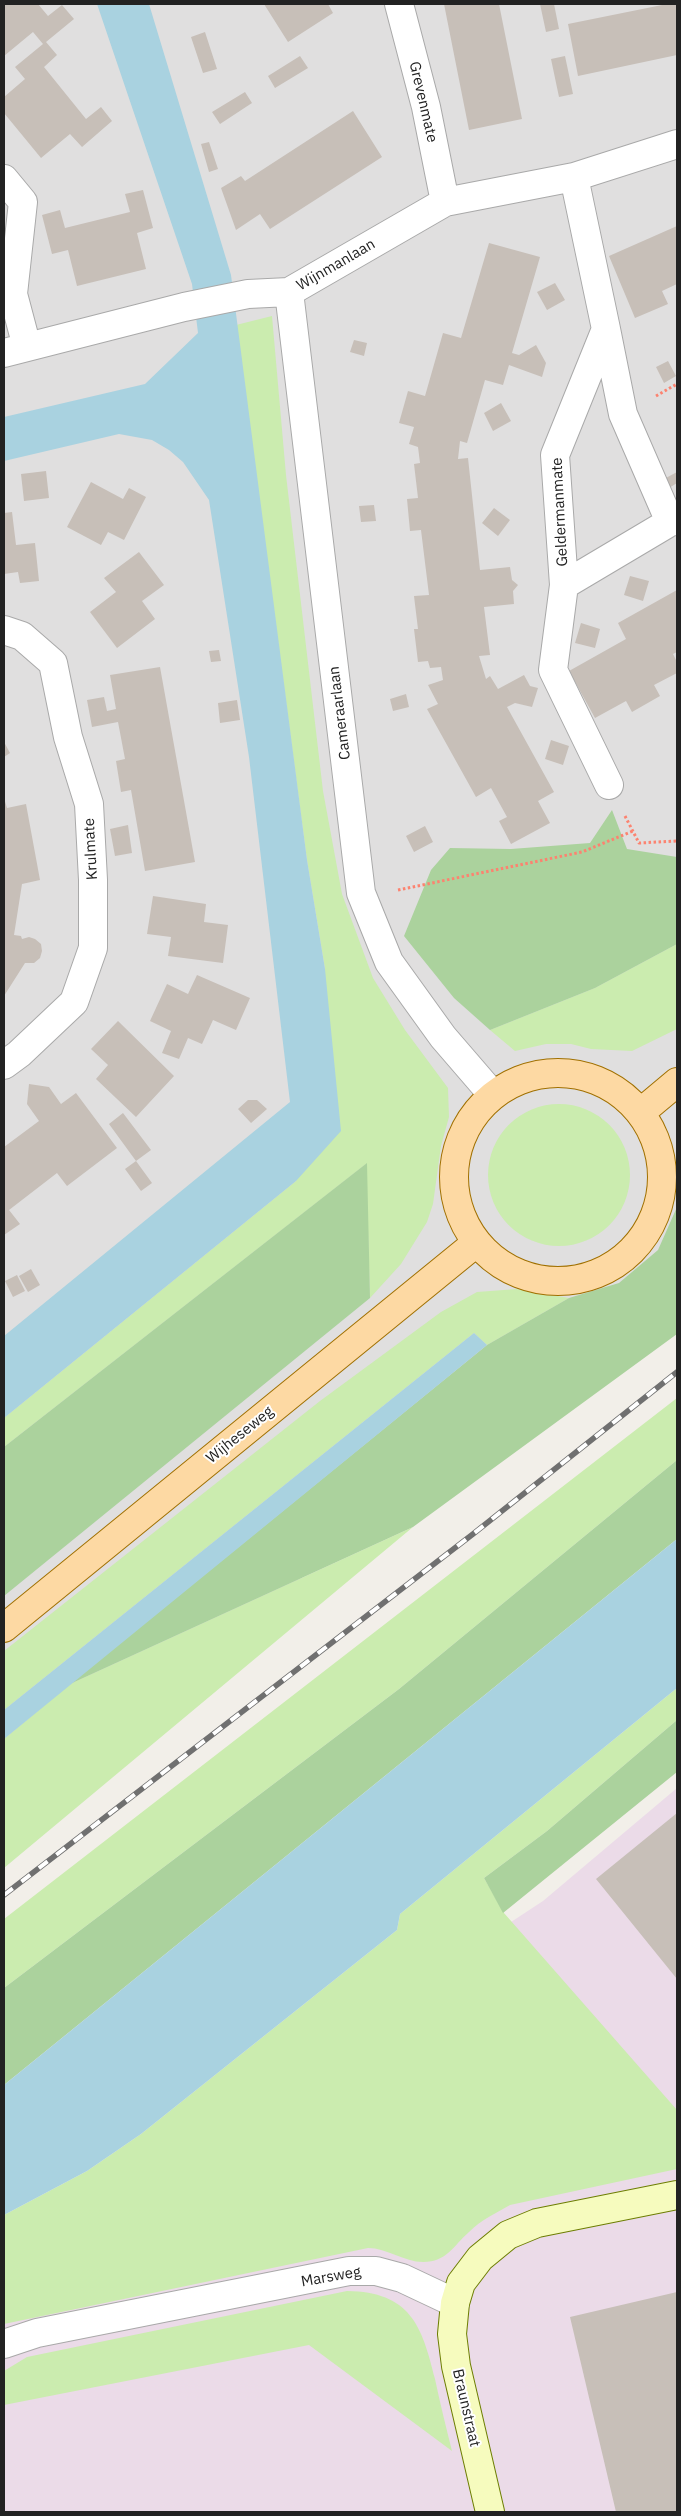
<!DOCTYPE html>
<style>
body{margin:0}
#map{position:relative;width:681px;height:2516px;overflow:hidden;background:#f2efe9;font-family:"IBM Plex Sans",sans-serif}
canvas{display:block}
.frame{position:absolute;inset:0;border:5px solid #222;pointer-events:none}
</style>
<div id="map">
<canvas width="681" height="2516"></canvas>
<div class="frame"></div>
</div>
<script>
const ctx = document.querySelector('canvas').getContext('2d');
ctx.lineJoin = 'round';
function fill(path, color) { ctx.fillStyle = color; ctx.fill(path, 'evenodd'); }
function stroke(path, color, width, dash) { ctx.strokeStyle = color; ctx.lineWidth = width; ctx.lineCap = dash ? 'butt' : 'round'; ctx.setLineDash(dash || []); ctx.stroke(path); }
function label(font, color, halo, rows, align = 'center') {
  ctx.font = font + ' "IBM Plex Sans",sans-serif'; ctx.lineWidth = 4; ctx.setLineDash([]); ctx.textBaseline = 'middle'; ctx.strokeStyle = halo; ctx.fillStyle = color; for (const [text, x, y, turn = 0] of rows) {
    ctx.save(); ctx.translate(x, y); ctx.rotate((+turn || 0) * Math.PI / 180); ctx.textAlign = isNaN(turn) ? turn : align; if (halo) ctx.strokeText(text, 0, 0); ctx.fillText(text, 0, 0); ctx.restore();
  }
}
const residential = new Path2D(`
 M4,4H677V1295L4,1802Z`);
const industrial = new Path2D(`
 M677,1788V2512H4V2255L543,1901Z`);
const grass = new Path2D(`
 M272,316L286,475L323,791L342,894L373,978L405,1030L448,1088L449,1117L441,1146L433,1204L427,1222L401,1264L370,1298L366,1164L4,1447V1418L296,1181L325,969L307,860L236,325Z
 M677,944V1029L632,1051L591,1049L571,1044H546L515,1051L490,1030L595,988Z
 M488 1175a71 71 0 1 1 142 0a71 71 0 1 1-142 0Z
 M517,1289L569,1298L487,1345L474,1333L4,1710V1651L320,1401L441,1312L477,1292Z
 M677,1398V1460L399,1689L4,1988V1919Z
 M413,1527L4,1868V1739L70,1684Z
 M677,1688V1720L547,1831L484,1878L504,1913L677,2110V2169L510,2205C496,2213 481,2220 469,2232C453,2246 447,2262 423,2262C404,2262 387,2248 368,2248L4,2324V2215L87,2171L141,2134L397,1930L400,1914Z
 M347,2291C410,2292 422,2325 435,2379C440,2403 446,2427 452,2451L309,2345L4,2405V2371L27,2357Z`);
const forest = new Path2D(`
 M612,810L627,849L677,857V944L595,988L490,1030L454,998L404,936L431,870L450,848L511,849L590,843Z
 M367,1163L370,1298L4,1596V1447Z
 M677,1207V1334L413,1527L70,1684L487,1345L569,1298L619,1283L658,1250Z
 M677,1460V1539L4,2085V1988L399,1689Z
 M677,1720V1772L503,1913L484,1878L547,1831Z`);
const water = new Path2D(`
 M97,4H149L231,275L307,860L325,969L341,1131L296,1181L4,1418V1336L290,1102L249,757L209,500L183,462L169,450L152,440L119,434L4,461V417L145,384L198,333L192,284Z
 M474,1333L487,1345L4,1739V1710Z
 M677,1539V1688L400,1914L397,1930L141,2134L87,2171L4,2215V2085Z`);
const building = new Path2D(`
 M4,4H38L48,16L62,5L74,19L46,42L57,55L44,67L86,119L101,107L112,121L82,147L70,134L41,158L4,113V97L25,79L15,67L43,44L33,32L4,56Z
 M264,4H328L333,13L288,42Z
 M444,4H499L522,119L469,130Z
 M540,4H554L559,29L546,32Z
 M667,4H677V55L578,76L568,24Z
 M205,32L217,69L203,73L191,37Z
 M300,56L308,68L275,88L268,76Z
 M565,56L573,94L559,97L551,59Z
 M245,92L252,103L220,124L212,112Z
 M353,111L382,157L270,229L260,214L236,230L221,188L241,176L245,181Z
 M209,142L218,169L209,172L201,144Z
 M143,190L153,228L137,233L146,269L77,286L68,250L52,254L42,215L60,210L65,228L130,212L125,194Z
 M677,226V284L662,291L668,304L635,318L609,256Z
 M489,243L540,257L512,353L519,355L536,345L546,363L542,377L509,365L503,385L485,380L467,443L460,441L458,459L468,458L480,570L510,567L512,580L518,585L513,591L514,604L484,607L490,655L479,656L486,679L490,676L498,689L524,675L530,686L538,688L532,707L515,703L507,707L554,792L538,801L550,823L511,844L499,821L507,817L491,788L476,797L427,709L438,704L428,685L443,680L441,667L430,668L428,661L418,662L414,629H418L414,596L429,595L421,530L410,531L407,499L418,498L414,464L420,463L418,447L409,444L414,427L399,423L408,391L425,396L443,333L461,338Z
 M555,283L565,300L547,310L537,292Z
 M354,340L367,343L364,356L350,352Z
 M668,361L676,376L664,383L656,367Z
 M501,403L511,421L493,431L484,413Z
 M46,471L49,498L24,501L21,474Z
 M677,472V483L669,488L664,479Z
 M91,482L123,499L129,488L146,497L124,540L108,532L101,545L67,527Z
 M374,505L376,521L361,522L359,506Z
 M494,508L510,520L498,536L482,523Z
 M12,512L16,545L35,543L39,581L20,583L18,572L4,574V513Z
 M139,552L164,585L142,601L155,619L117,648L90,612L116,592L104,578Z
 M630,576L649,581L643,601L624,595Z
 M677,590V652L673,654L677,662V673L654,685L660,696L632,712L626,701L595,718L569,671L626,639L618,623Z
 M581,623L600,629L595,648L575,643Z
 M219,650L221,661L211,662L209,651Z
 M160,667L195,862L145,871L131,790L121,792L116,761L125,759L118,722L92,727L87,700L104,697L107,711L116,709L110,675Z
 M406,694L409,707L393,711L390,699Z
 M237,700L240,720L220,723L218,703Z
 M551,740L569,746L563,765L545,759Z
 M4,742L10,753L4,757Z
 M4,798L7,808L26,804L40,880L22,884L14,935L21,936L22,939L29,937L35,939L41,944L42,951L40,958L34,963H25L4,996Z
 M128,825L132,853L115,856L110,829Z
 M425,826L433,842L414,852L406,836Z
 M153,896L206,904L204,922L228,925L223,963L168,956L171,937L147,934Z
 M197,975L250,998L236,1030L213,1020L202,1044L188,1038L179,1059L162,1053L171,1031L150,1021L167,984L188,994Z
 M118,1021L174,1076L136,1117L96,1079L108,1065L91,1049Z
 M29,1084L49,1087L61,1104L76,1093L117,1148L67,1186L57,1173L9,1210L20,1224L4,1235V1147L39,1121L27,1104Z
 M248,1100H257L267,1109L251,1123L238,1109Z
 M123,1113L151,1150L136,1161L109,1124Z
 M136,1161L152,1183L141,1191L125,1169Z
 M31,1269L40,1285L28,1292L19,1276Z
 M17,1275L25,1291L13,1297L5,1281Z
 M677,1813V1979L596,1879Z
 M677,2292V2512H616L570,2317Z`);
const path = new Path2D(`
 M656,396L677,384
 M625,816L639,843L677,841
 M398,890L582,852L633,831`);
const street = new Path2D(`
 M399,4L426,107L445,202
 M574,177L606,329L555,455L564,585L553,670L609,785
 M4,179L23,202L13,294L27,347
 M289,292L361,893L389,962L443,1037L493,1095
 M606,329L623,414L670,522
 M4,353L184,307L248,294L289,292L445,202L574,177L677,144
 M564,585L670,522L677,521
 M4,630L22,636L53,663L68,737L89,804L93,880V948L74,1002L19,1054L4,1065
 M4,2344L37,2333L349,2271H376L402,2278L455,2303`);
const secondary = new Path2D(`
 M490,2512L456,2366L452,2334L455,2303L461,2283L480,2258L508,2235L537,2223L677,2195`);
const primary = new Path2D(`
 M454 1177a104 104 0 1 1 208 0a104 104 0 1 1-208 0Z
 M640,1113L677,1082
 M4,1628L476,1243`);
const rail = new Path2D(`
 M4,1895L473,1534L677,1372`);
const streetNames = [
 ["Grevenmate",423,102,77],
 ["Wijnmanlaan",336,265,-30],
 ["Geldermanmate",560,512,-93],
 ["Cameraarlaan",340,713,-97],
 ["Krulmate",91,849,-93],
 ["Wijheseweg",240,1435,-39],
 ["Marsweg",331,2277,-10],
 ["Braunstraat",466,2408,77]
];
fill(residential, '#e0dfdf');
fill(industrial, '#ebdbe8');
fill(grass, '#cbecaf');
fill(forest, '#abd29d');
fill(water, '#a9d2e0');
fill(building, '#c7bfb8');
stroke(street, '#a9a9a9', 30);
stroke(secondary, '#6d7e03', 30);
stroke(primary, '#a07000', 30);
stroke(path, '#fc8370', 3, [2.5, 2.5]);
stroke(street, '#fff', 28);
stroke(secondary, '#f6fbbe', 28);
stroke(primary, '#fdd9a3', 28);
stroke(rail, '#707070', 5.5);
stroke(rail, '#fff', 4, [11]);
label('15px', '#222', '#fff', streetNames);
</script>
